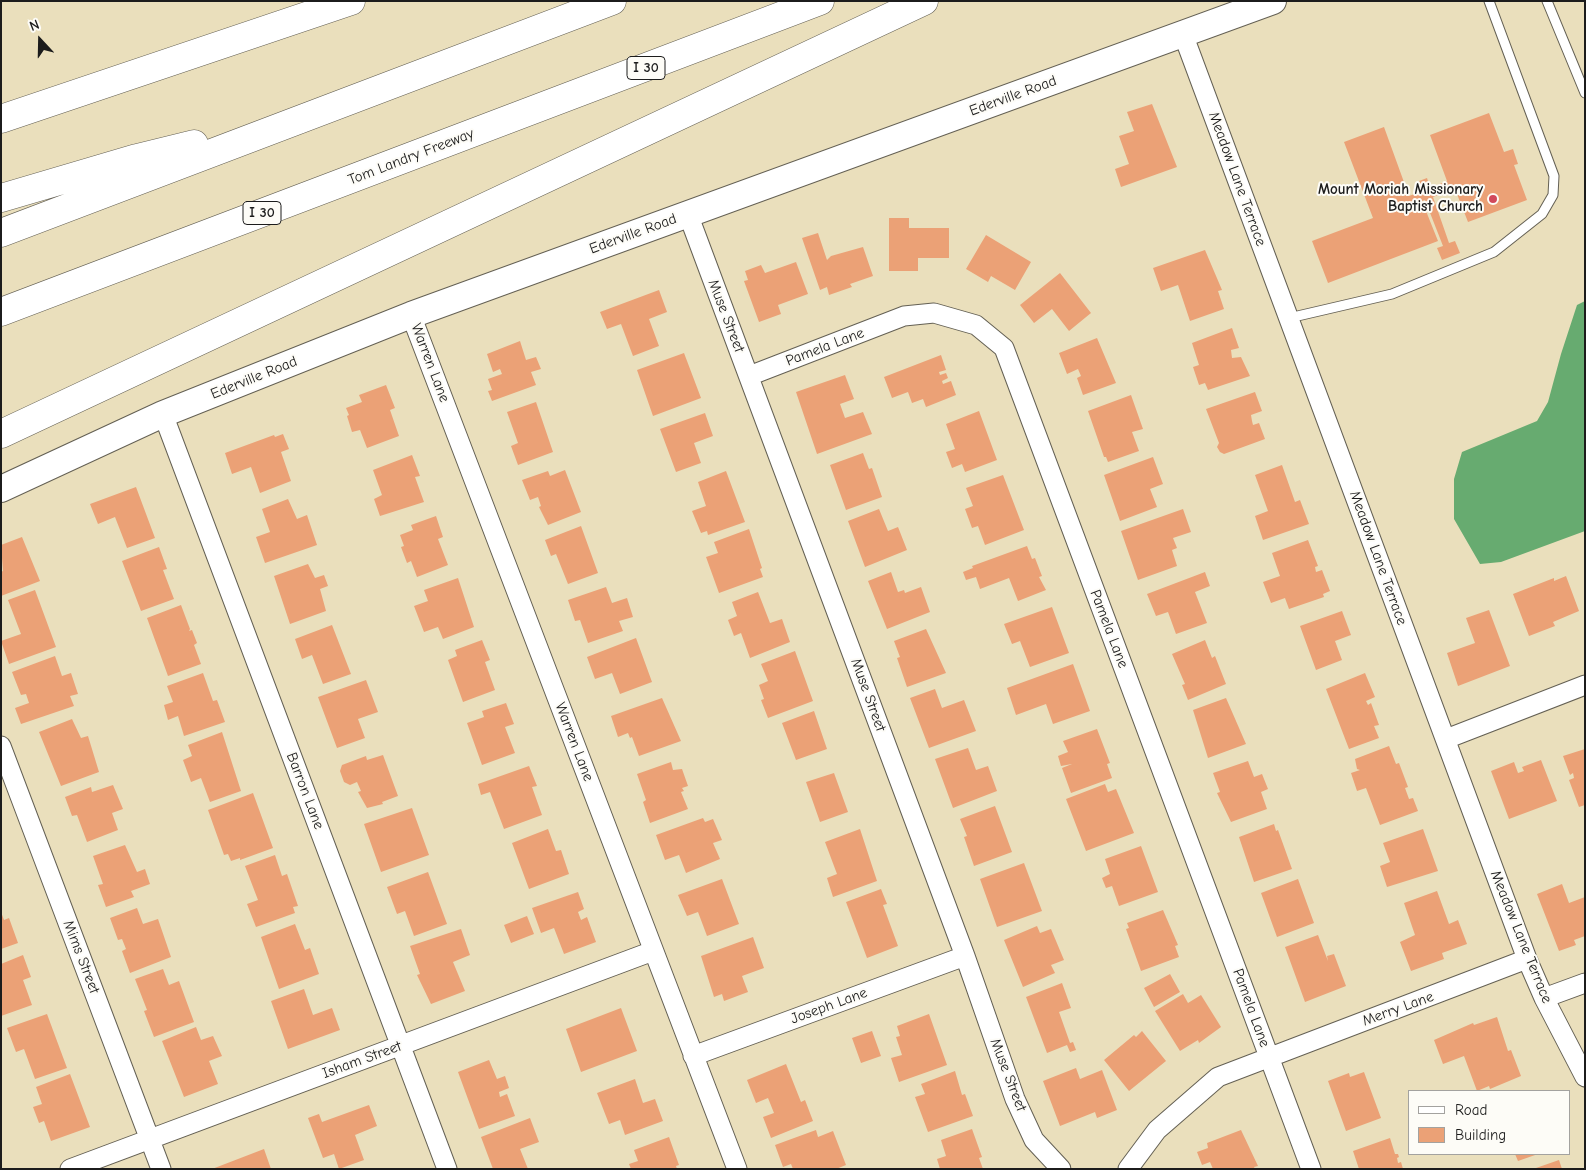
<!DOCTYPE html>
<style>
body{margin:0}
#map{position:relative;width:1586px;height:1170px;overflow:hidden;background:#eadfbc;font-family:"Comic Neue",sans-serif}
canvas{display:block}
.frame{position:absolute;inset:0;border:2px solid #1c1c1c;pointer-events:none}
.legend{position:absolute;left:1408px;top:1090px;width:162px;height:65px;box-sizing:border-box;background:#fdfcf7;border:1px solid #a3a29f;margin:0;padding:6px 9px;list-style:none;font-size:15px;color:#1c1c1c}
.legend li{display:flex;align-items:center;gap:10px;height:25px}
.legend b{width:25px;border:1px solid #a3a29f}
.north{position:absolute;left:15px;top:15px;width:50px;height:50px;-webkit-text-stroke:4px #fdfcf7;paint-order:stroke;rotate:339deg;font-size:14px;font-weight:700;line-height:20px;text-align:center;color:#1c1c1c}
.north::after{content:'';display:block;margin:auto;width:18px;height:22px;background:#1c1c1c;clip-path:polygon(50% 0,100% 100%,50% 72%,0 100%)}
</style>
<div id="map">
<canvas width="1586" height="1170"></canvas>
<div class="frame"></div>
<ul class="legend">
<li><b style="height:6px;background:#fff"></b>Road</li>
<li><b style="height:14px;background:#eba176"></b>Building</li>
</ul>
<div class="north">N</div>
</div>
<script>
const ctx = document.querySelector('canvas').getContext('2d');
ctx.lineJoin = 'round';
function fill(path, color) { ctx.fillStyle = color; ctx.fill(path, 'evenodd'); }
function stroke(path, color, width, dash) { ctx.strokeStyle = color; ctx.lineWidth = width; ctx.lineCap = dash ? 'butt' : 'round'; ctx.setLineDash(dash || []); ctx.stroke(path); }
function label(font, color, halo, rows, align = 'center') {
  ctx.font = font + ' "Comic Neue",sans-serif'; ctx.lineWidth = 4; ctx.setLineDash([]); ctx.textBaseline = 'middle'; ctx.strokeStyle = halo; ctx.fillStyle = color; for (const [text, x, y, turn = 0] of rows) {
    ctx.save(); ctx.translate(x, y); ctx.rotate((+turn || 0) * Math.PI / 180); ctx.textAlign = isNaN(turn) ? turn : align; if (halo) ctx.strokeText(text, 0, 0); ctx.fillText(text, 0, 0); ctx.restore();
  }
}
const forest = new Path2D(`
 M1585,301V531L1501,562L1480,564L1454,519V479L1462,452L1537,421L1548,402L1561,354L1577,305Z`);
const building = new Path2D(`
 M1152,104L1177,167L1121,187L1115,169L1129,164L1119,136L1134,131L1127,112Z
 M1489,113L1504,152L1513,149L1518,164L1514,165L1527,200L1468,222L1455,189L1433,197L1449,243L1455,241L1460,253L1442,260L1437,248L1443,246L1425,200L1422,201L1438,241L1328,283L1312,241L1373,218L1344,142L1384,127L1409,196L1423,191L1419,181L1427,178L1430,188L1447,181L1430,135Z
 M889,218H909V228H949V258H918V271H889Z
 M818,233L827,260L831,256L863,247L873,276L850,284L852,287L829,295L827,287L820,290L802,238Z
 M986,235L1031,262L1015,290L991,276L988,282L966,269Z
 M1205,250L1222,290L1218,291L1224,309L1190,321L1178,285L1161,291L1153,268Z
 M796,262L808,294L778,305L781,314L759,322L744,281L748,280L745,271L761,265L765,273Z
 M1060,273L1091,313L1069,331L1052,309L1034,323L1020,305Z
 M659,290L667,312L649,319L659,346L633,356L621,324L607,329L600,312Z
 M1232,328L1239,348L1231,350L1232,358L1241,357L1250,376L1208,390L1205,383L1199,385L1193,367L1199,365L1192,343Z
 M1097,338L1116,383L1083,395L1077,378L1081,376L1078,369L1067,374L1059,353Z
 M520,341L526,360L536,357L541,369L531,372L536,385L492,401L488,391L492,390L488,379L502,374L500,369L493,372L487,354Z
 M684,353L701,398L653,416L637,370Z
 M941,355L946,370L939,372L940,375L946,373L948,378L942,381L943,384L951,381L956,395L926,407L923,399L912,403L908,392L892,398L884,377Z
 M845,375L854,399L840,404L845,418L863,412L872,434L817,454L796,392Z
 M386,385L395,408L390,410L399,436L367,448L360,430L352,432L347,416L349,415L346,408L362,402L359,395Z
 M1255,392L1262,411L1251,415L1252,421L1253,425L1259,423L1265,439L1224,454L1220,452L1217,447L1219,443L1206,409Z
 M1131,395L1143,429L1132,432L1139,451L1108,462L1106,457H1104L1088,411Z
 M536,402L553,452L518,465L511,446L518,443L507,412Z
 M979,411L997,460L965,472L962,464L952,468L946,452L955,449L946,424Z
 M705,413L713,436L694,443L701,463L676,472L660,429Z
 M283,434L289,449L281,452L291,481L260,493L251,467L232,474L225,453L274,435L275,437Z
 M863,453L869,469L872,468L882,497L846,510L830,465Z
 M412,455L420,476L415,477L424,502L380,516L374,499L382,495L373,470Z
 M1153,457L1163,484L1150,489L1157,507L1120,521L1104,475Z
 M1282,465L1295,502L1300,500L1309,524L1263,540L1255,516L1268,511L1255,475Z
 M565,470L581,512L548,525L539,507L541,506L538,497L530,500L522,480L548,471L550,476Z
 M726,471L745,522L708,535L707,531L701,533L692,511L706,506L698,482Z
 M1003,475L1024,530L985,545L978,526L972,528L965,509L973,506L966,488Z
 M136,487L155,538L127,548L115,517L98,524L90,504Z
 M288,499L297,519L307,515L317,545L265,563L256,537L270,532L262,509Z
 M879,509L888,531L898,527L907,550L865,567L848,521Z
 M1183,509L1191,532L1173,538L1177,548L1172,550L1177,566L1138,580L1121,531Z
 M436,516L443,537L438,539L448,565L417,577L411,561L407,563L401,547L404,546L400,535L413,530L411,525Z
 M581,526L598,573L568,584L556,554L551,556L545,540Z
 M749,529L762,568L760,569L763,577L719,593L706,557L718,553L714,542Z
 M22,537L40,581L1,596V572L3,571L1,545Z
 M1308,540L1318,566L1315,567L1316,572L1322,570L1330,591L1323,594L1324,597L1289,609L1285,598L1271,603L1263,582L1280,576L1272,553Z
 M1027,546L1032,559L1035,558L1042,576L1039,577L1046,590L1018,601L1009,578L980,589L976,577L966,580L963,572L973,568L972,566Z
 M159,547L167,569L163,570L174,599L141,611L122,561Z
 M308,564L315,578L324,575L328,586L320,589L326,611L290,624L274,576Z
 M891,572L898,592L904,590L905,593L921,587L930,612L887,629L868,581Z
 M1205,572L1210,586L1195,592L1207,623L1176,634L1168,612L1156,616L1147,594Z
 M1566,576L1579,611L1553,622L1555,626L1529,636L1513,594L1554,578V581Z
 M458,578L474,627L443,639L438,627L424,632L414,606L428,601L424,590Z
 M606,587L612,603L627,598L633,617L619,621L623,631L588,643L580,620L575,621L568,600Z
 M35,590L56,647L9,664L1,641L21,634L8,600Z
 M758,592L770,623L782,619L790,642L750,658L741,633L734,636L728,620L737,616L732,602Z
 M181,605L190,629L189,631L192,630L197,643L194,645L201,664L168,676L147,618Z
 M1052,607L1069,653L1030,667L1020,641L1012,644L1004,624Z
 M1489,610L1510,666L1458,686L1447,653L1475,643L1466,618Z
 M1342,611L1351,635L1335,641L1342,660L1316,670L1300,626Z
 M332,625L351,674L323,684L312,655L302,659L295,639Z
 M926,629L946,673L907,687L897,658L900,657L894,641Z
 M636,638L652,682L620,694L612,673L595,679L587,657Z
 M482,640L490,660L485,662L495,690L463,702L448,660L457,656L455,650Z
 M1205,640L1212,658L1215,656L1226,684L1188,700L1182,685L1185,684L1172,654Z
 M795,651L813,701L768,718L761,700L764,699L759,685L768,681L761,664Z
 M55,656L62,676L71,673L78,694L70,696L74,706L21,724L15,708L29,703L26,694L21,695L12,672Z
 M1073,664L1090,711L1053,724L1046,704L1016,715L1007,688Z
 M203,673L213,701L217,700L225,722L184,736L178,716L168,720L164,705L173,702L167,686Z
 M1365,673L1375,697L1366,701L1368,705L1371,703L1379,725L1374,726L1379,738L1349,749L1326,689Z
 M366,680L378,712L358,719L365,738L337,748L318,697Z
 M935,689L942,708L964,700L976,731L929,748L910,698Z
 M662,698L681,741L639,756L632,737L630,738L628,733L618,737L611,716Z
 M1226,698L1246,744L1208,758L1193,710Z
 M506,703L514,724L505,727L515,753L482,765L467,723L484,717L482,711Z
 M814,711L827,749L796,760L782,723Z
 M72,719L81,738L88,736L99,772L61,786L39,732Z
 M1097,729L1110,763L1107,764L1112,778L1071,793L1062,768L1072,764L1061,766L1058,756L1068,752L1063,741Z
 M222,732L241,791L210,802L201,778L191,782L183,760L192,756L188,745Z
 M1389,746L1396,764L1399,763L1408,787L1405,788L1409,799L1413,798L1418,811L1380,825L1366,788L1357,791L1351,773L1360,770L1357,769L1355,759Z
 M968,748L976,770L988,766L997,791L953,808L935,759Z
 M1585,749V805L1579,807L1569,780L1574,778L1573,773L1570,775L1563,756Z
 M383,755L398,796L382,802L383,804L367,808L358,792L361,791L357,782L350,785L344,782L340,771L342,765L366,756L367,760Z
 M1541,760L1557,801L1509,819L1491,771L1514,762L1518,773L1524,771L1522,767Z
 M1248,761L1254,777L1262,774L1268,789L1261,792L1267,809L1231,822L1217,793L1220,792L1213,773Z
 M671,762L673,770L682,769L688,786L682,788L684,791L681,792L688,809L650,823L643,802L646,800L637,774Z
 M529,766L537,786L532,787L542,815L504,829L490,792L481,795L478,784Z
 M834,773L848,812L820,822L806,782Z
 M1105,784L1108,792L1116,789L1134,833L1086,851L1066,799Z
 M113,785L123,809L112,813L118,830L87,842L77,815L72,816L65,797L91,787L92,792Z
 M253,793L273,848L240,860V858L231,861L228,854L224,855L208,810Z
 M995,806L1012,852L974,866L964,837L967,836L960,819Z
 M412,808L429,855L381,872L364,824Z
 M703,818L705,822L713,819L722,840L713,843L720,859L686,873L679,855L665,860L656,835Z
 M1274,824L1276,831L1278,830L1292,869L1254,882L1239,837Z
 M548,829L556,851L561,850L569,874L529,889L512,843Z
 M860,829L877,881L833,897L827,878L837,874L825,842Z
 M1423,829L1438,871L1387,887L1380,866L1390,862L1383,843Z
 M125,845L137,872L145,869L150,884L131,891L134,897L106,907L98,885L103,884L93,856Z
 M1141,846L1158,892L1119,906L1112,886L1106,888L1102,878L1110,874L1105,859Z
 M275,855L282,876L287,874L298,906L293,907L295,913L256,927L247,904L258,900L245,866Z
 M1024,863L1042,911L997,927L980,879Z
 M428,872L447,924L414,936L405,911L397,914L387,887Z
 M722,879L739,924L707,936L698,912L687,916L678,895Z
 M1298,879L1314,923L1277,937L1261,893Z
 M1562,884L1569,903L1585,897V936L1574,940L1576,945L1559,951L1537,894Z
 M881,889L887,904L883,905L898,946L867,958L846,902Z
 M1437,891L1449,924L1458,920L1467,944L1442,953L1444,959L1411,971L1400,942L1415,935L1404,903Z
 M578,892L584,909L578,912L581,920L587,917L596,942L564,954L554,928L541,933L532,908Z
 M137,908L143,924L158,919L171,957L130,973L122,951L126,949L122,939L118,940L110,918Z
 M1163,910L1178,945L1175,946L1179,957L1141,971L1126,929L1129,928L1127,923Z
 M1,912L4,920L9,918L18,943L1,949Z
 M527,916L534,934L511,943L504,925Z
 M295,924L305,950L310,948L319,974L279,989L261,937Z
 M1037,926L1040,933L1051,929L1064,960L1051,965L1055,973L1023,987L1004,940Z
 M461,929L470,955L453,962L465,991L431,1004L417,975L420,974L410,946Z
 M1318,935L1328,961L1327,956L1334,954L1346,986L1305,1002L1285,947Z
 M753,937L764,968L742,976L748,992L724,1001L722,994L714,997L701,956Z
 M23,955L31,977L23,980L32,1005L1,1016V964Z
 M163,969L169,985L179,981L194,1022L154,1037L144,1011L147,1010L135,979Z
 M1170,974L1180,992L1154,1007L1144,988Z
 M1062,983L1071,1008L1059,1012L1070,1043L1073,1042L1076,1050L1070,1052L1067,1045L1047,1053L1026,997Z
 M304,989L313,1015L332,1008L340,1030L288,1049L271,1001Z
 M1183,994L1188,1003L1201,995L1221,1027L1199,1043L1198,1040L1180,1051L1155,1011Z
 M621,1008L637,1051L581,1072L566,1029Z
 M47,1014L67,1068L35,1079L24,1049L16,1052L7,1028Z
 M929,1014L947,1065L899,1082L891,1058L902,1055L896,1037L900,1036L897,1026Z
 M1497,1017L1508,1051L1511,1050L1521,1076L1490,1089L1489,1086L1477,1091L1464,1056L1443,1064L1434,1040L1473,1023L1474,1025Z
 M196,1027L201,1040L213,1036L222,1056L209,1061L218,1084L184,1097L162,1041Z
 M872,1031L881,1056L861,1063L852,1038Z
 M1142,1031L1166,1061L1129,1091L1104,1060L1134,1035L1136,1037Z
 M489,1060L497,1079L505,1076L509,1088L499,1092L500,1097L507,1094L515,1116L479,1129L458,1072Z
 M786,1064L801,1102L805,1100L813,1121L771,1138L763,1117L774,1113L768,1098L756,1103L747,1080Z
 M1076,1068L1080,1079L1102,1070L1117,1110L1097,1118L1095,1112L1060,1126L1043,1081Z
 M955,1071L962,1095L965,1094L973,1116L928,1132L915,1097L925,1094L921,1084Z
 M1364,1072L1381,1118L1346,1131L1328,1081L1349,1073L1350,1077Z
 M70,1074L90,1127L51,1141L44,1121L39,1123L33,1107L42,1104L36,1087Z
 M635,1079L643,1103L655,1099L663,1121L625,1135L620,1120L609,1124L597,1093Z
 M369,1105L377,1126L355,1135L364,1160L339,1169L334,1154L323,1158L308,1118L319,1114L322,1122Z
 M530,1118L539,1142L520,1149L528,1169H493L481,1137Z
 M972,1129L982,1157L979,1158L983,1169H940L937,1159L946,1156L941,1140Z
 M816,1130L818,1137L833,1131L846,1165L836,1169H793L791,1164L783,1167L775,1145Z
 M1241,1130L1258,1166L1254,1167L1255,1169H1213L1210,1162L1202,1165L1197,1152L1208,1148L1207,1143Z
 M669,1137L679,1165L676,1166L677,1169H631L629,1164L638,1161L634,1150Z
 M1390,1138L1395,1154H1398L1399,1157L1397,1158L1398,1163L1401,1162L1403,1169H1359L1353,1151Z
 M264,1149L271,1169H212Z
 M1515,1154H1538L1518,1161Z
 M1559,1160L1562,1169H1536V1168Z`);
const lane = new Path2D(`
 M1547,1L1585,93
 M1289,318L1392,294L1494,252L1542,214L1553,195L1554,176L1489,1`);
const street = new Path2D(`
 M1183,34L1527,959L1544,998L1585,1077
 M688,214L965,956L1015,1099L1034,1140L1061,1169
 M411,315L737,1169
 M749,376L904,316L934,313L976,325L1004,348L1311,1169
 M163,414L447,1169
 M1446,739L1585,685
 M1,746L161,1169
 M1544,998L1585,983
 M693,1056L965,956
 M70,1169L653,951
 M1128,1169L1157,1130L1218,1077L1527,959`);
const secondary = new Path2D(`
 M1,489L163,414L411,315L1273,1`);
const highway = new Path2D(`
 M1,119L351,1
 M1,198L137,158L194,144
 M1,233L612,1
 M1,312L820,1
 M1,434L924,1`);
const markers = [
 [1493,199,5,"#d1495b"]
];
const shields = [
 [646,68,38],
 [262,213,38]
];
const shieldNames = [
 ["I 30",646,68],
 ["I 30",262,213]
];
const streetNames = [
 ["Ederville Road",1013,96,-20],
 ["Tom Landry Freeway",411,157,-21],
 ["Meadow Lane Terrace",1237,179,70],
 ["Ederville Road",633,234,-20],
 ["Muse Street",726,316,69],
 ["Pamela Lane",825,347,-21],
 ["Warren Lane",430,363,69],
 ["Ederville Road",254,378,-22],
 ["Meadow Lane Terrace",1378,558,70],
 ["Pamela Lane",1109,629,69],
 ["Muse Street",868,695,70],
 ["Warren Lane",574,742,69],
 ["Barron Lane",305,791,69],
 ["Meadow Lane Terrace",1521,937,68],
 ["Mims Street",81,957,69],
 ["Joseph Lane",829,1006,-20],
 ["Pamela Lane",1251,1008,70],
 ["Merry Lane",1398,1009,-20],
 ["Isham Street",362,1060,-20],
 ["Muse Street",1008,1075,69]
];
const poiNames = [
 ["Mount Moriah Missionary",1483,190],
 ["Baptist Church",1483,207]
];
fill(forest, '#67ab70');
fill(building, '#eba176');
stroke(lane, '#646054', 11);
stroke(street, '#646054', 21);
stroke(secondary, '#646054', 28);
stroke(highway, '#646054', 29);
stroke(lane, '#fff', 9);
stroke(street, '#fff', 19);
stroke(secondary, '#fff', 26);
stroke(highway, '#fff', 28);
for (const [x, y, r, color] of markers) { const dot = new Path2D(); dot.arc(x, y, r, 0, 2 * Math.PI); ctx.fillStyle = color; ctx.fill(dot); stroke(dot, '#fdfcf7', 2); }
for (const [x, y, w] of shields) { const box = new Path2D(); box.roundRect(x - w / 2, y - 11.5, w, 23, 4); ctx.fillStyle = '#fdfcf7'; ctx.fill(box); stroke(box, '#1c1c1c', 1); }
label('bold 14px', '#1c1c1c', null, shieldNames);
label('15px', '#1c1c1c', '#fdfcf7', streetNames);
label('bold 15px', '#1c1c1c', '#fdfcf7', poiNames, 'right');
</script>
